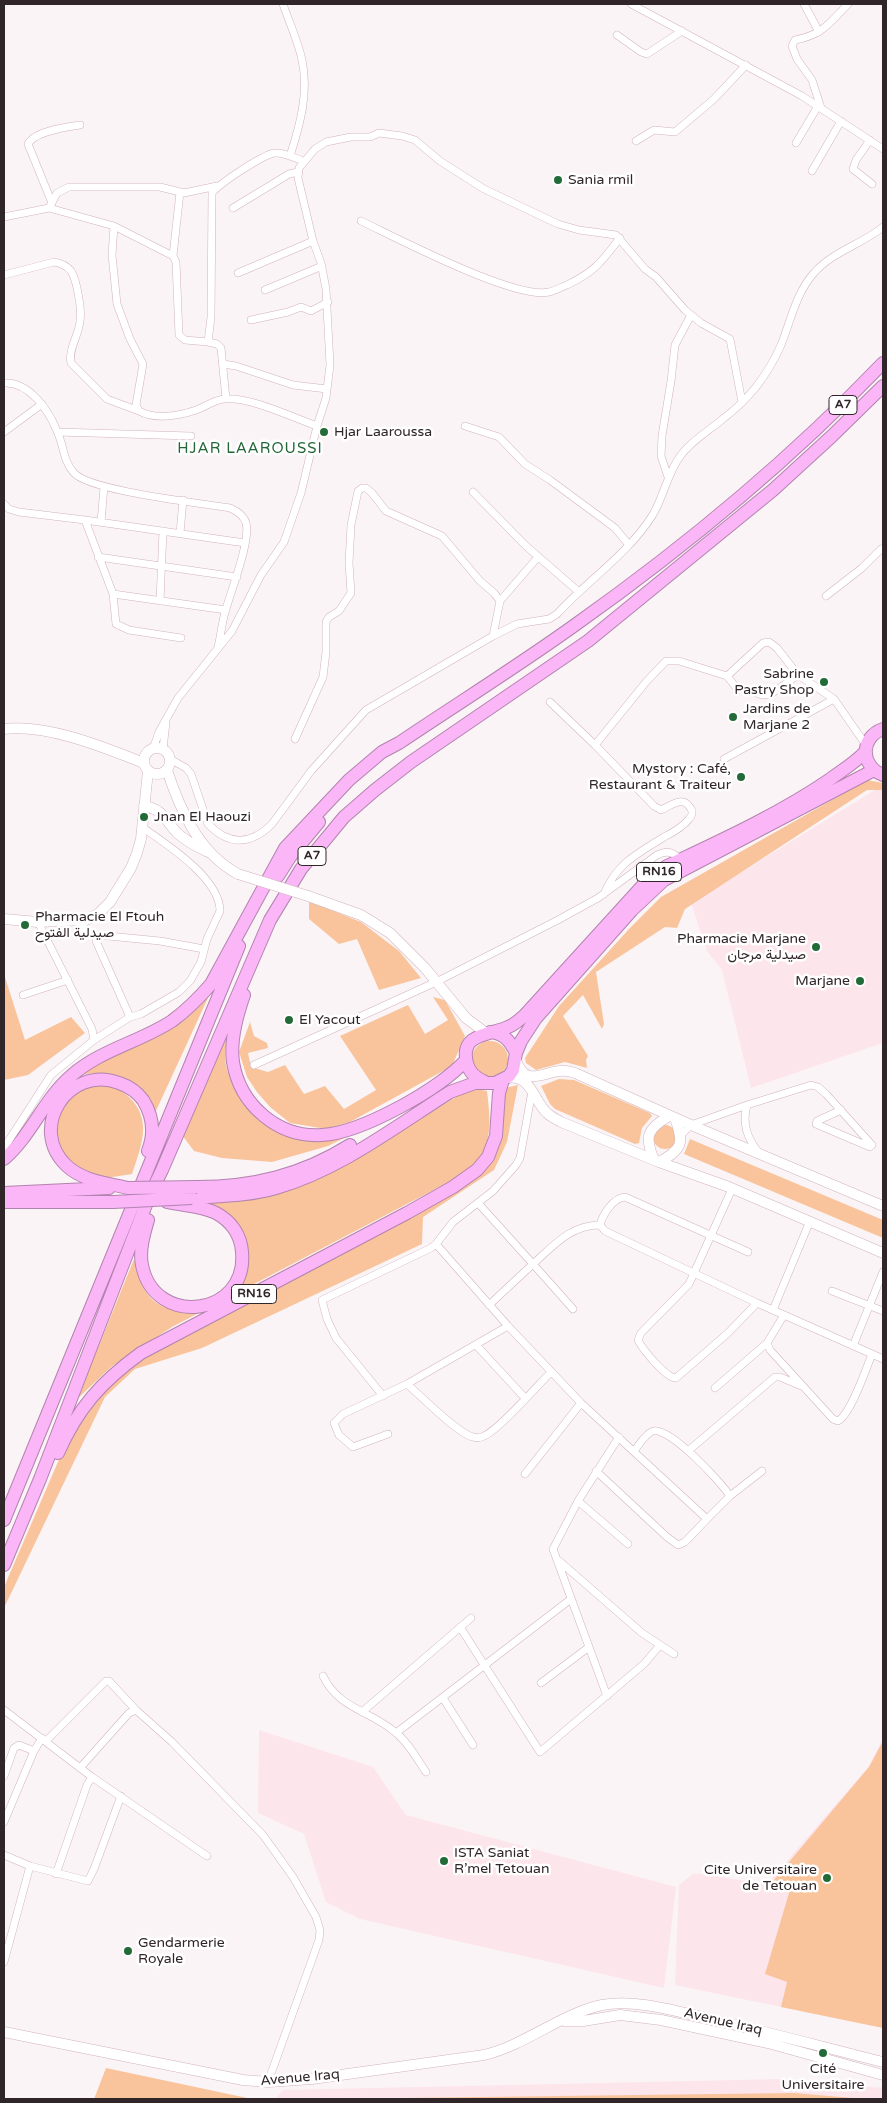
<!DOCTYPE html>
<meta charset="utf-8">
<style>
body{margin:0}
#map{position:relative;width:887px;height:2103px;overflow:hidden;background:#fbf4f6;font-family:"Varela Round",sans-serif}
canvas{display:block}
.frame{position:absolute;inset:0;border:5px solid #302528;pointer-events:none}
</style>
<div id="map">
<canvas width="887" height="2103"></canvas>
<div class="frame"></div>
</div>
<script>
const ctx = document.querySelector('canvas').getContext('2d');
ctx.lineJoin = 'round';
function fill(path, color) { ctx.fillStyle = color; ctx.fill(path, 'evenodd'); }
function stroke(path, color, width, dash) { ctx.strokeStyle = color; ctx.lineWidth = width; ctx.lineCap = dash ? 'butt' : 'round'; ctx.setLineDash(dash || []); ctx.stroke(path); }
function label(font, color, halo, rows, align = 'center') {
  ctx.font = font + ' "Varela Round",Vazirmatn,sans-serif'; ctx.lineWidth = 5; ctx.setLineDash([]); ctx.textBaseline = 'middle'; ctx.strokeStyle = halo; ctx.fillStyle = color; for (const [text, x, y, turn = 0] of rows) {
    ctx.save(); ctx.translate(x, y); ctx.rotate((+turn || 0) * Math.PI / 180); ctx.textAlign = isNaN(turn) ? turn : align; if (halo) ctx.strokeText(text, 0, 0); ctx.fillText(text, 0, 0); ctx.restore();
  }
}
const built = new Path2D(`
 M883,785V1043L751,1088L722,970L707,951L691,903Z
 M259,1730L373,1767L406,1815L676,1887L664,1988L360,1919L326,1902L304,1834L258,1813Z
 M883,1738V2028L675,1985L679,1885L694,1873L767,1884L869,1766Z
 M782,2079L883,2088V2099H275L283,2090Z`);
const green = new Path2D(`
 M867,780L883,783V790H867L685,909L677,928L665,927L596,972L604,1024L602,1029L583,995L563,1016L588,1056L586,1060L587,1068L565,1062L536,1070L526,1063L525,1058L559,1006L629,929L661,897Z
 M309,901L361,922L399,951L421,978L379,990L357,939L339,944L309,919Z
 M4,974L25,1040L71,1017L85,1033L28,1075L4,1080Z
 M213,987L155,1113C137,1077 115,1067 75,1076L146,1038Z
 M433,997L445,1000L465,1036L452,1066L350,1122L326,1129L290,1123L270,1107L257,1092L247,1077L239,1052L250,1022L254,1036L267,1043L268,1048L248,1053L251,1067L268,1072L285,1065L304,1094L325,1086L344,1109L376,1090L340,1036L408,1005L425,1034L448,1020Z
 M228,1030C226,1040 224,1055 226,1065C236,1108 274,1144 320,1141C330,1140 340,1137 350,1135L328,1146L272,1162L222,1158L194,1151L182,1135Z
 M472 1059a18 18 0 1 1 36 0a18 18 0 1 1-36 0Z
 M559,1079L574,1080L650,1113L652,1116L642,1128L639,1143L635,1144L555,1109L550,1104L541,1086Z
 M109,1085C115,1088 124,1092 129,1097C153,1120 141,1147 132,1174L106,1178L82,1169L65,1159L55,1132L63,1105L74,1093L90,1086Z
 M518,1085L507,1142L494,1170L423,1217L422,1244L202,1348L135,1369L105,1397L4,1608V1587L70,1434L86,1411L119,1375L167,1341L481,1168L505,1088Z
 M471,1088L487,1091C490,1117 494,1147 472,1167C465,1173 456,1177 449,1182L172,1327L111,1367L73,1403L96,1353L134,1259C137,1273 142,1291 154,1301C168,1313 202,1315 216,1303C223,1296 235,1272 241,1263L236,1234L201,1204L258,1198L319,1179Z
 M653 1137a12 12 0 1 1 24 0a12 12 0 1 1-24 0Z
 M690,1139L883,1220V1238L684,1154Z
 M883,1741V2028L781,2007L787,1982L765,1974L789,1893L768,1887L869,1767Z
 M106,2068L252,2099H94Z
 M794,2093L864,2099H324Z`);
const street = new Path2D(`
 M283,4C289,22 298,41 302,60C309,93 300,125 290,156
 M631,4L802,96L883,149
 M804,4L819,32
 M617,35L641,52L647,54L682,31
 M821,108L812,80L797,59L792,46L795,40C822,35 830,23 848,4
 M870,140L856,160L853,169L872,184
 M636,141L654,130L675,132L714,99L746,65
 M796,143L818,106
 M303,161C294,158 284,152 274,153C261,156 220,183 212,193L211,317L208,342L185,340L179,335L176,262L173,256L114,226L112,255L117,304L130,339L143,364L136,405L139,411C155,420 179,416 196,410C205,407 214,400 224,399C252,397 291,417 317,426
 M812,171L841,121
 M52,203L28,144C35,131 66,127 80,125
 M49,208L114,226
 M233,208L289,174L298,172
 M4,217L49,208L57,193L69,187H160L184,193L217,186
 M361,221C397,238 515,300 549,292C555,291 561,287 567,285C596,271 601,262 620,238
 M173,256L180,192
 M238,273L313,241
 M4,275L54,262C60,263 67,266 71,271C77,280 82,311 80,321C79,335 68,349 71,363L107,399L139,411
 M265,290L322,266
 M251,320L288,312L301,307L311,311L328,302
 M208,342L217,344L221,348L226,399
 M223,364L236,366L293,385L327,389
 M4,383C29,381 49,411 57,431C64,446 63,461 74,473C90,491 201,503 230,508C237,511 244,515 246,523C251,540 231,591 226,609C222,621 221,635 218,647
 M465,426L499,437L525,464L550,480L615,528L629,545
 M4,432L42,404
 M58,432L191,436
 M668,477L661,456L662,436L671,381L675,345L691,315
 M473,492L526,546L579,592
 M4,504L9,509L19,512L85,520L245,543
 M85,520L113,594L116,624L129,630L181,638
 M101,522L104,487
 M180,533L183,500
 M98,557L237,577
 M113,594L226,610
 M826,596L862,568L881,549L883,551
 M160,601L163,531
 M500,601L538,557
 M727,676L763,643L769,642L777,648L798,675L834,699L866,745
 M550,702L595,745L654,806L661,810C671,806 683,794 691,809C693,812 692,816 689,819C683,827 672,833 664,837C637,854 617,863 604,894
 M295,739L323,677L326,652V622L329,617L339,611L351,593L349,563L351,525L358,491L362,488H366L372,493L386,511L442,536L480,581L494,593L500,601L493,636
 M595,745L646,682L666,661H679L727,676L735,686L762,695L771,694L798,675
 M153,749L159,732L178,698L232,631L261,575L284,542L301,493L317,426L326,398L330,365L326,289L321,263L313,241L298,178L299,168L315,149L326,142L351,137H370L379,133L402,136L415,140L440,161L484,189L558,224L579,230L616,235L645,269L656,277L685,310L701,323L730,339L742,402
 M163,749L166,722
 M170,759L186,768L191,774L208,824C229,846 251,845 272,824L311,771L366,710L493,636L517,624L549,619L557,614C587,581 628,554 652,516C664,497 667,473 681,455C693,439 709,431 724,418C736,409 747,398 756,387C766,374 775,359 781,345C791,320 796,293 814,273C832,252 862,244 883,227
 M724,759L834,699
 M142,827C166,844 220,878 220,911L207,939L201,962L190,981L179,992L141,1014L130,1017L96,941L98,935L160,941L204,949
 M82,920L84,929L97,938
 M23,995L68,980
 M94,1040L130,1017
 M254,1065L436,982L556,921L598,898L657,855C668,850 673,852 681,860
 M747,1105C742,1124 747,1138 759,1153
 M841,1110L817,1121L816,1124L870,1147L872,1145
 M681,1135L691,1125L747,1105L811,1085L818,1087L826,1094L872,1145
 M4,1148L51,1075L94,1040L92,1029L38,922
 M732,1189L689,1284L641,1333L638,1340C643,1350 666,1378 676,1378L728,1333L757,1303
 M478,1203L533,1264C554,1245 571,1225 600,1225
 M436,1244L508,1326L581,1403L707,1519L730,1496C721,1482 669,1426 653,1431C646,1433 639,1445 634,1451
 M748,1252L625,1197C613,1198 603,1214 600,1225L605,1231L757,1303L872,1354
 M832,1291L883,1311
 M489,1305L533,1264L573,1309
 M773,1310L810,1221
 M767,1343L770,1350L833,1419L838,1421C851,1414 866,1369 872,1354L883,1359
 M476,1345L525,1398
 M853,1346L883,1272
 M407,1384C421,1396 458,1434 473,1437C477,1438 481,1438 484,1436C499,1430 538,1385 551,1372
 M715,1388L767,1343L784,1315
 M383,1396L336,1338L327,1319L322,1300L431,1248L436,1244L453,1222L493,1191L516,1165L520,1158L532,1091
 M388,1434L353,1447L339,1435L334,1423L343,1414L407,1384L508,1326
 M688,1451L775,1377H780L804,1387
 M596,1471L667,1537L678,1545L685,1542L707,1519
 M525,1474L581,1403
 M730,1496L762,1471
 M578,1501L628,1544
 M558,1560L642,1633L674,1654
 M460,1627L540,1752L644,1664L660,1645
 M323,1676C339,1709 369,1710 395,1732C408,1742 417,1759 426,1772
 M541,1683L589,1647
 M607,1696L553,1549L578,1501L619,1437
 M443,1698L473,1745
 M4,1710L92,1777L207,1856
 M362,1712L471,1618
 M396,1733L571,1599
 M46,1741L106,1681H109L136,1710
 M80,1768L129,1713L136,1710L172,1742L263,1835L293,1877L316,1917L320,1930L319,1940L268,2082
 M4,1776L14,1748L19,1745L34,1751
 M4,1822L34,1751L42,1738
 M4,1855L30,1866L88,1881L94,1869L121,1796
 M56,1874L87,1785L92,1777
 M4,1962L30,1866`);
const secondary = new Path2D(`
 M4,729C48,724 103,747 144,763
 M144 761a13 13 0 1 1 26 0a13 13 0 1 1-26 0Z
 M167,770C180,810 199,853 238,874
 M144,806C163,809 165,820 177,833C186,841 197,847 208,852
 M308,896L361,915L390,933L425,968L466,1018L486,1033
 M4,919L38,922L86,920L98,914L110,902L131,868L137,853L141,839L148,771
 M516,1060C525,1087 542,1073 559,1071C565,1070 570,1071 575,1073L691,1125L883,1206
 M506,1078C531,1073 533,1100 547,1113C551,1117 556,1119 561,1122L659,1162L729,1187L883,1253
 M654,1160C644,1136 647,1129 669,1116
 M659,1162C683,1149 684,1143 675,1118
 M564,2021H583L620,2015L661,2020L768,2043L883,2075
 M4,2032L243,2080L268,2082L312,2079L484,2055C526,2045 560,2014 602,2005C634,1999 671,2010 703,2017C763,2031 823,2047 883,2062`);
const highway = new Path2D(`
 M883,729C860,737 860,766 883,775
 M278,876L290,857L319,822
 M244,995C237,1015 230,1041 233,1062C240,1105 278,1138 322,1135C361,1133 440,1089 466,1060
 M490,1032C504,1033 510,1041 516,1053
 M485,1082C476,1078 469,1073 467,1063C459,1033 491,1035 508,1027C514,1025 519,1020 524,1016L645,883L667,866C722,840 779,814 829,780C841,771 855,763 865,752
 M4,1159C31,1136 44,1099 71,1076C100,1050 140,1042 172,1021C187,1010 199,998 211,984L285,848L349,780L382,752L399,743C457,704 518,666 575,625C685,547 790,460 883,363
 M197,1187C253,1187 302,1175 350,1145
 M128,1188C107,1183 83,1181 67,1166C27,1129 68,1064 119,1083C128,1086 137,1092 143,1100C153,1116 155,1133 148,1151
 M4,1193L109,1188
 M192,1198C220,1196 249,1196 276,1188C339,1170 395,1127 450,1092L475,1083H495L509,1076L513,1070L516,1053L521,1041L536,1018L632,910L664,880L874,770
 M4,1202H113
 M148,1220C144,1234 139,1250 142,1265C154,1328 248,1317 242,1252C241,1235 231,1221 216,1213C200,1205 184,1206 167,1202
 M58,1453C78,1408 101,1382 141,1353L407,1213L453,1187L477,1170L488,1157L496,1136L499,1093L503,1080
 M4,1520L239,946
 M4,1565L40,1479L149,1197L162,1170L270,920L301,869L344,817L375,790L411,762L588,641L773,490L832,436L883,386`);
const secondaryBridge = new Path2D(`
 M238,874L308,896`);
const highwayBridge = new Path2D(`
 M128,1188L197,1187
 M113,1202L192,1198`);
const markers = [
 [558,180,5,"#226b39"],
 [324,432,5,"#226b39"],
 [824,682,5,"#226b39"],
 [733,717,5,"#226b39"],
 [741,777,5,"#226b39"],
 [144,817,5,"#226b39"],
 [25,925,5,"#226b39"],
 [816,947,5,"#226b39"],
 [860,981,5,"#226b39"],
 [289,1020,5,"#226b39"],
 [444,1861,5,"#226b39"],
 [827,1878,5,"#226b39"],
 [128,1951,5,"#226b39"],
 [823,2053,5,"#226b39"]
];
const shields = [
 [843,405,28],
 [312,856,28],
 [659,872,45],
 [254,1294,45]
];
const shieldNames = [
 ["A7",843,405],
 ["A7",312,856],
 ["RN16",659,872],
 ["RN16",254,1294]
];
const poiNames = [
 ["Sania rmil",568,180],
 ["Hjar Laaroussa",334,432],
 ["Sabrine",814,674,"right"],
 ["Pastry Shop",814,690,"right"],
 ["Jardins de",743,709],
 ["Marjane 2",743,725],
 ["Mystory : Café,",731,769,"right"],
 ["Restaurant & Traiteur",731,785,"right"],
 ["Jnan El Haouzi",154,817],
 ["Pharmacie El Ftouh",35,917],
 ["صيدلية الفتوح",35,933],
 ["Pharmacie Marjane",806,939,"right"],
 ["صيدلية مرجان",806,955,"right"],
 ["Marjane",850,981,"right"],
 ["El Yacout",299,1020],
 ["ISTA Saniat",454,1853],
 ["R’mel Tetouan",454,1869],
 ["Cite Universitaire",817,1870,"right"],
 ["de Tetouan",817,1886,"right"],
 ["Gendarmerie",138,1943],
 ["Royale",138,1959],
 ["Cité",823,2069,"center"],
 ["Universitaire",823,2085,"center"]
];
const streetNames = [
 ["Avenue Iraq",723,2022,13],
 ["Avenue Iraq",300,2078,-5]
];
const neighbourhoodNames = [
 ["HJAR LAAROUSSI",250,449]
];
fill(built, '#fde5ec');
fill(green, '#f9c49b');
stroke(street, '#d1b3bc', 8);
stroke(secondary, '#d1b3bc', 11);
stroke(highway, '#b383af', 14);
stroke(street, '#fff', 7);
stroke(secondary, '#fff', 10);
stroke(highway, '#fab6f7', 12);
stroke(secondaryBridge, '#d1b3bc', 11, []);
stroke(highwayBridge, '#b383af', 14, []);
stroke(secondaryBridge, '#fff', 10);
stroke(highwayBridge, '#fab6f7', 12);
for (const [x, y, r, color] of markers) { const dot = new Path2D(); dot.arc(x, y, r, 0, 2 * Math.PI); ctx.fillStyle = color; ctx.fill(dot); stroke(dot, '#fff', 2); }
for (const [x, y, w] of shields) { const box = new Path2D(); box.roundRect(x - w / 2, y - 9.5, w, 19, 4); ctx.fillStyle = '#fff'; ctx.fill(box); stroke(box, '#302528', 1); }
label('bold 12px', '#302528', null, shieldNames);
label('14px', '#302528', '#fff', poiNames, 'left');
label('14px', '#302528', '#fff', streetNames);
ctx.letterSpacing = '1px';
label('15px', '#246637', '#fff', neighbourhoodNames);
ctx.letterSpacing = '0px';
</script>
